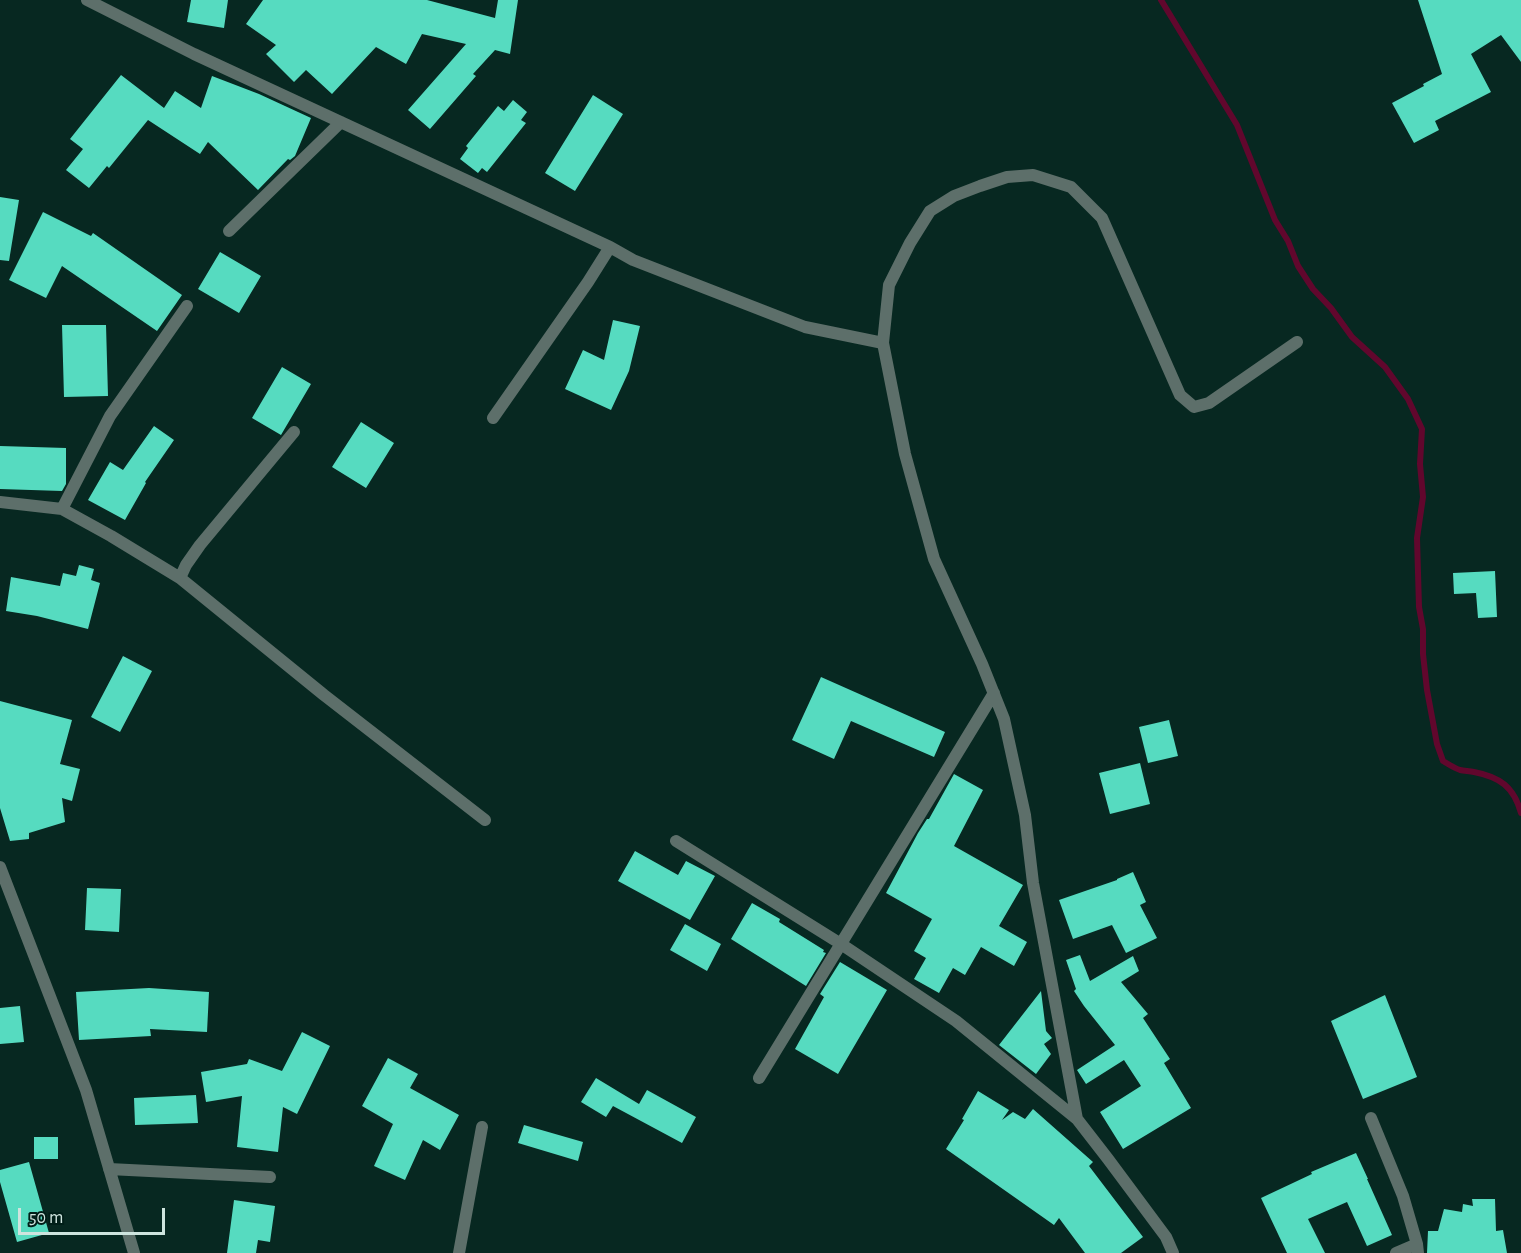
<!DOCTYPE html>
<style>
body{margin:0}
#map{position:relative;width:1521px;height:1253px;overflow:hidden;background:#072821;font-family:"Alegreya Sans",sans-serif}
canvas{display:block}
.scale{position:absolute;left:18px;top:1208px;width:147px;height:27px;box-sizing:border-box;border:3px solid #cee4de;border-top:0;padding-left:8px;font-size:18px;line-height:21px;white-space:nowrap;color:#cee4de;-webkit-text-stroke:4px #001e18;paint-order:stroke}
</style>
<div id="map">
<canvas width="1521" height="1253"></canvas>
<div class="scale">50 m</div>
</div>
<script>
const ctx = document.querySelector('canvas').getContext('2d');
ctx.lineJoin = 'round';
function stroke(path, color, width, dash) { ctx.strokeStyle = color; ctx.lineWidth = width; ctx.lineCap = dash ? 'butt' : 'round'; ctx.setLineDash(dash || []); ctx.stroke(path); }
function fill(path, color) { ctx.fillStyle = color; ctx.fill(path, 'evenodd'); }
const stream = new Path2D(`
 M1161,0L1237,125L1275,220L1288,241L1298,266L1313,289L1331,308L1352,337L1385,367L1408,399L1422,429L1420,464L1423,497L1417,538L1419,607L1423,629V654L1427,690L1437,744L1443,761C1448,764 1454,768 1460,770C1464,771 1469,771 1474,772C1500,777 1514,787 1521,813`);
const building = new Path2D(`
 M191,0H228L224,28L187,22Z
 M263,0H427L495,18L498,0H518L510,54L495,50L473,74L476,76L430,129L408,110L466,44L422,34L406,64L376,47L332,94L306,70L294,82L266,54L276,45L246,24Z
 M1418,0H1521V62L1501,35L1471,54L1491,92L1435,121L1439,130L1414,143L1392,103L1424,86L1423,84L1442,74Z
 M121,75L164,108L175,91L201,108L212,76L259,94L311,118L295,156L290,160L288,159L258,190L208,142L200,154L148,120L109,168L107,166L89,188L66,170L83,149L70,139Z
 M593,95L623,114L575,191L545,173Z
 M513,100L527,112L521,120L526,123L487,172L482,168L478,173L460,159L468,148L466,146L498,106L504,111Z
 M0,197L19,200L9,261L0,260Z
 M43,212L91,236L93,233L182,295L157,331L62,266L46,298L9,280Z
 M220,252L261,276L239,313L198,289Z
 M613,320L640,326L629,371L611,410L565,389L583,350L604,360Z
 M62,325H106L108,396L64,397Z
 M282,367L311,384L281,435L252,418Z
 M361,422L394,443L366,488L332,467Z
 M154,426L174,440L145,482L146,483L125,520L88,500L110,462L123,470Z
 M0,446L66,448V484L62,491L0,489Z
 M79,565L94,569L91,580L100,583L88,629L37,616L6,611L11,577L60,586L63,573L76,576Z
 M1495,571L1497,617L1478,618L1476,593L1454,594L1453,573Z
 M123,656L152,671L120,732L91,717Z
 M821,677L945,732L934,757L851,721L834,759L792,740Z
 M0,701L72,720L60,764L80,769L72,801L62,798L65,822L29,833V839L10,841L0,808Z
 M1169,720L1178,756L1148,763L1139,727Z
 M1140,763L1150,804L1110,814L1099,773Z
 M954,774L983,790L954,846L1023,885L999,926L1027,942L1014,966L981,947L965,975L953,968L939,993L914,979L926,958L914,951L932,919L886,893L918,833L927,819H929Z
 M635,851L678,875L686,861L715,876L690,920L618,881Z
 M1133,872L1146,902L1140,905L1157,938L1126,953L1112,925L1073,939L1059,900L1117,880V879Z
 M87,888L121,889L119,932L85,930Z
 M752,903L780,919L779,922L824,950L823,952L826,953L806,986L731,939Z
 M685,924L721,944L707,971L670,950Z
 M1080,955L1090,981L1133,956L1139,971L1121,982L1148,1014L1143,1018L1170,1059L1164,1063L1191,1108L1123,1149L1100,1112L1141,1086L1124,1060L1086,1084L1077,1070L1115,1045L1084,1006L1074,991L1076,989L1066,960Z
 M840,962L887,990L838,1074L795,1049L824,997L820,994Z
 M149,988L209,992L207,1032L150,1029L151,1036L79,1040L76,992Z
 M1041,991L1046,1031L1052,1038L1044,1044L1051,1054L1036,1074L999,1045Z
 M1385,995L1417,1077L1363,1099L1331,1021Z
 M20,1006L24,1042L0,1044V1008Z
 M302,1032L330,1046L297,1114L283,1107L278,1152L237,1147L242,1096L206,1102L201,1072L247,1064L249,1059L282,1071Z
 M388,1058L418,1074L410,1088L459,1115L440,1150L423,1140L405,1180L374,1166L393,1124L362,1106Z
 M596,1078L639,1104L647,1090L696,1117L682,1143L613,1106L606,1117L581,1102Z
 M978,1091L1009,1110L1002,1120L1013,1112L1025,1119L1033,1109L1093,1162L1089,1166L1143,1237L1121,1253H1085L1059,1218L1054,1225L946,1149L964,1120L962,1119Z
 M196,1095L198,1123L135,1125L134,1098Z
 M524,1125L583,1142L578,1161L518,1143Z
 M34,1137H58V1159H34Z
 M1356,1153L1368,1179H1367L1392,1235L1367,1246L1347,1202L1308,1219L1325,1253H1287L1261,1198L1312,1174L1311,1172Z
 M29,1162L49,1233L17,1242L0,1182V1170Z
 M1472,1199H1495L1496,1231L1503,1230L1507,1253H1427L1428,1231H1438L1444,1209L1462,1212L1463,1204L1473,1206Z
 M234,1200L275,1206L270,1242L258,1240L256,1253H227Z`);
const street = new Path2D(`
 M87,0L194,54L610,247L588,282L493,418
 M229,231L341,122
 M610,247L633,260L805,327L883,343L889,285L910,243L930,211L954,196L980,186L1007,177L1033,175L1071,187L1102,218L1180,395L1194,407L1209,403L1297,342
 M883,343L905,454L934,559L982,664L1004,719L1025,815L1033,883L1077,1119
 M0,502L62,509L111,536L180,578L324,695L485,820
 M62,509L110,416L187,306
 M180,578L186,565L200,545L294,432
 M676,841L841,944L956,1021L1077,1119L1108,1159L1166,1237L1173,1253
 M0,867L86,1090L134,1253
 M759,1078L994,693
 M1371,1118L1403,1196L1417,1244L1418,1253
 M109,1169L270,1177
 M459,1253L482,1127
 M1396,1253L1417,1244`);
stroke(stream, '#61072d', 6);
fill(building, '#56dbc0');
stroke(street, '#5d6f6a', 12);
</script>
